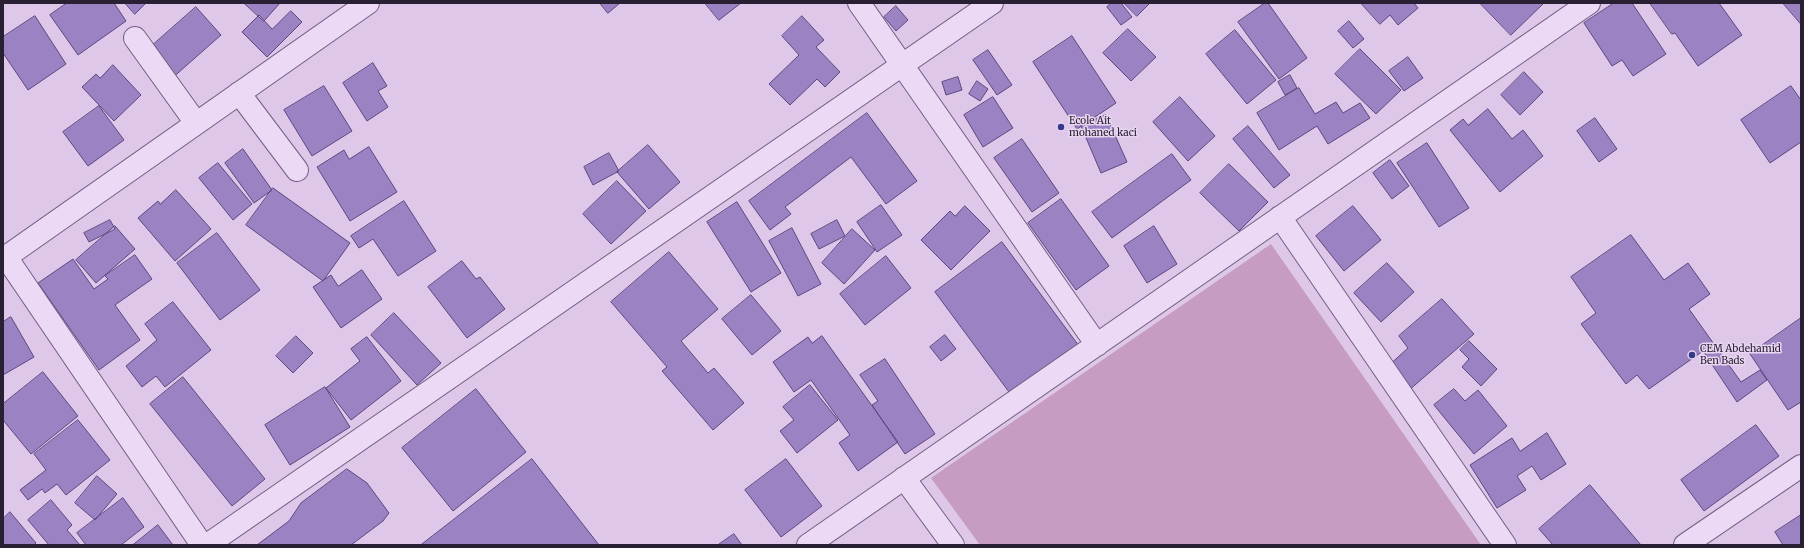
<!DOCTYPE html>
<style>
body{margin:0}
#map{position:relative;width:1804px;height:548px;overflow:hidden;background:#dec7e9;font-family:Merriweather,serif}
canvas{display:block}
.frame{position:absolute;inset:0;border:4px solid #2a2034;pointer-events:none}
</style>
<div id="map">
<canvas width="1804" height="548"></canvas>
<div class="frame"></div>
</div>
<script>
const ctx = document.querySelector('canvas').getContext('2d');
ctx.lineJoin = 'round';
function fill(path, color) { ctx.fillStyle = color; ctx.fill(path, 'evenodd'); }
function stroke(path, color, width, dash) { ctx.strokeStyle = color; ctx.lineWidth = width; ctx.lineCap = dash ? 'butt' : 'round'; ctx.setLineDash(dash || []); ctx.stroke(path); }
function label(font, color, halo, rows, align = 'center') {
  ctx.font = font + ' Merriweather,serif'; ctx.lineWidth = 3; ctx.setLineDash([]); ctx.textBaseline = 'middle'; ctx.strokeStyle = halo; ctx.fillStyle = color; for (const [text, x, y, turn = 0] of rows) {
    ctx.save(); ctx.translate(x, y); ctx.rotate((+turn || 0) * Math.PI / 180); ctx.textAlign = isNaN(turn) ? turn : align; if (halo) ctx.strokeText(text, 0, 0); ctx.fillText(text, 0, 0); ctx.restore();
  }
}
const green = new Path2D(`
 M1271,244L1481,545H980L931,478Z`);
const building = new Path2D(`
 M67,3H114L126,21L78,55L50,15Z
 M125,3H146L135,14Z
 M244,3H280L264,21Z
 M600,3H620L608,13Z
 M705,3H741L719,20Z
 M1112,3H1121L1132,17L1121,25L1107,7Z
 M1124,3H1150L1137,16Z
 M1265,3H1268L1307,58L1279,79L1238,22Z
 M1361,3H1414L1418,8L1398,25L1390,15L1380,24Z
 M1480,3H1544L1511,35Z
 M1614,3H1632L1666,54L1633,76L1622,60L1612,66L1584,23Z
 M1650,3H1719L1742,35L1698,66L1675,33L1672,34Z
 M1783,3H1801V24Z
 M896,6L908,20L896,31L884,17Z
 M196,7L221,35L170,80L145,52Z
 M291,11L302,22L267,57L242,32L259,15L272,29Z
 M35,16L66,64L28,90L3,53V37Z
 M802,16L824,40L816,47L840,72L825,87L817,79L790,105L769,84L799,55L782,36Z
 M1349,21L1364,39L1353,48L1338,31Z
 M1128,29L1156,57L1131,81L1103,53Z
 M1235,30L1276,80L1247,104L1206,54Z
 M1072,36L1116,103L1077,129L1033,62Z
 M1360,49L1401,90L1376,114L1335,74Z
 M988,50L1012,85L997,95L973,60Z
 M1408,57L1423,78L1404,91L1389,71Z
 M373,63L387,86L378,91L388,107L367,121L343,83Z
 M113,65L141,95L114,121L82,87L96,74L100,78Z
 M1524,72L1543,92L1520,115L1501,95Z
 M1290,75L1297,88L1285,95L1278,82Z
 M958,77L962,90L946,95L942,82Z
 M977,81L988,89L980,101L969,94Z
 M324,86L352,131L312,156L284,110Z
 M1791,86L1801,100V142L1770,163L1741,120Z
 M1299,88L1315,114L1336,102L1343,113L1360,103L1370,118L1328,144L1317,126L1279,150L1257,113Z
 M993,97L1013,128L983,147L964,115Z
 M1180,97L1215,136L1188,161L1153,122Z
 M99,106L124,140L88,166L63,132Z
 M1488,109L1512,139L1523,130L1543,156L1500,192L1450,130L1463,119L1468,125Z
 M867,113L917,181L886,204L851,157L785,207L791,214L770,230L749,201Z
 M1106,115L1127,162L1101,173L1081,126Z
 M1595,118L1617,149L1599,162L1577,131Z
 M1248,126L1290,175L1274,188L1233,139Z
 M1022,139L1059,193L1032,212L994,158Z
 M1427,143L1469,208L1439,227L1397,163Z
 M648,145L680,182L649,209L617,172Z
 M369,147L397,192L350,221L317,167L344,150L349,159Z
 M243,149L272,190L254,203L225,163Z
 M609,153L619,171L593,185L584,167Z
 M1172,154L1191,180L1112,238L1092,212Z
 M1390,160L1409,186L1392,199L1373,173Z
 M218,163L252,204L233,220L199,178Z
 M1229,164L1268,202L1239,231L1200,193Z
 M617,181L646,211L611,244L583,214Z
 M273,188L350,243L323,281L246,225Z
 M176,190L211,229L175,261L138,218L158,201L160,204Z
 M1061,199L1109,266L1076,290L1028,223Z
 M404,201L436,251L398,276L373,239L359,248L351,236Z
 M737,202L781,273L751,292L707,222Z
 M881,205L902,235L877,252L857,222Z
 M965,206L990,231L951,270L921,240L950,211L955,216Z
 M1353,206L1381,240L1344,271L1316,236Z
 M110,220L115,229L89,242L84,233Z
 M837,220L845,236L819,249L811,234Z
 M115,226L135,249L96,283L76,260Z
 M1154,226L1177,264L1147,283L1124,246Z
 M792,228L821,284L798,296L769,241Z
 M852,229L875,250L844,284L822,263Z
 M217,233L260,290L220,320L177,263Z
 M1631,235L1664,280L1688,263L1710,294L1689,309L1741,382L1760,370L1767,380L1737,402L1703,351L1649,389L1637,375L1626,384L1581,324L1596,313L1571,277Z
 M1002,242L1079,346L1012,396L935,292Z
 M669,252L718,309L681,341L708,373L714,368L744,403L713,430L662,371L667,367L611,302Z
 M135,255L152,279L115,305L140,340L99,370L38,283L73,259L94,289L108,279L105,276Z
 M886,256L911,288L865,325L840,294Z
 M462,261L476,279L480,277L505,309L467,338L428,287Z
 M1387,263L1414,292L1381,322L1354,293Z
 M362,270L382,299L341,328L313,287L331,275L338,286Z
 M751,295L781,331L752,355L722,319Z
 M1442,299L1474,334L1408,391L1387,367L1408,348L1399,336Z
 M173,302L211,350L165,387L156,376L142,387L126,366L157,340L145,324Z
 M394,313L441,363L417,385L371,335Z
 M11,317L34,357L3,375V322Z
 M1801,318V402L1788,410L1750,354Z
 M945,335L956,349L941,361L930,347Z
 M296,336L313,353L293,373L276,356Z
 M822,336L898,442L858,471L839,443L850,435L811,380L794,392L773,362L808,337L812,343Z
 M367,337L401,381L351,420L326,388L360,361L351,349Z
 M1469,341L1497,369L1481,386L1462,367L1469,359L1460,350Z
 M885,359L935,434L905,454L872,405L878,401L860,375Z
 M43,372L78,416L31,454L3,420V404Z
 M183,377L265,479L232,506L150,404Z
 M810,385L838,420L797,453L780,431L794,420L783,407Z
 M325,387L350,427L290,465L265,425Z
 M476,389L526,452L453,511L402,448Z
 M1454,389L1465,401L1478,390L1507,426L1474,454L1434,405Z
 M78,420L110,460L66,495L57,484L45,493L42,489L28,500L20,490L46,470L34,454Z
 M1756,425L1779,456L1704,511L1681,480Z
 M1547,433L1566,464L1541,480L1532,466L1517,476L1526,490L1497,508L1470,465L1512,438L1520,451Z
 M532,459L599,545H421Z
 M786,459L822,506L781,537L745,490Z
 M347,469L367,483L389,513L383,521L351,545H257L289,521L301,503Z
 M97,476L117,494L95,520L75,503Z
 M1590,485L1641,545H1553L1539,529Z
 M123,498L144,527L121,545H86L77,533Z
 M51,500L72,525L67,530L80,545H49L28,520Z
 M10,512L36,543L34,545H3V519Z
 M1801,515V545H1783L1775,532Z
 M158,525L173,545H133Z
 M734,534L742,545H718Z`);
const street = new Path2D(`
 M859,3L1097,345
 M135,38L196,123
 M239,93L297,170
 M1280,217L1505,545
 M904,478L953,545
 M202,545L6,257L368,3
 M207,545L992,3
 M808,545L1589,3
 M1685,545L1801,466`);
const markers = [
 [1061,127,4,"#36398a"],
 [1692,355,4,"#36398a"]
];
const poiNames = [
 ["Ecole Ait",1069,121],
 ["mohaned kaci",1069,133],
 ["CEM Abdehamid",1700,349],
 ["Ben Bads",1700,361]
];
fill(green, '#c69cc2');
fill(building, '#9b82c2');
stroke(building, '#5c477f', 1);
stroke(street, '#715f82', 24);
stroke(street, '#ecd9f5', 22);
for (const [x, y, r, color] of markers) { const dot = new Path2D(); dot.arc(x, y, r, 0, 2 * Math.PI); ctx.fillStyle = color; ctx.fill(dot); stroke(dot, '#e8d6f1', 1.5); }
label('10px', '#2a2034', '#e8d6f1', poiNames, 'left');
</script>
